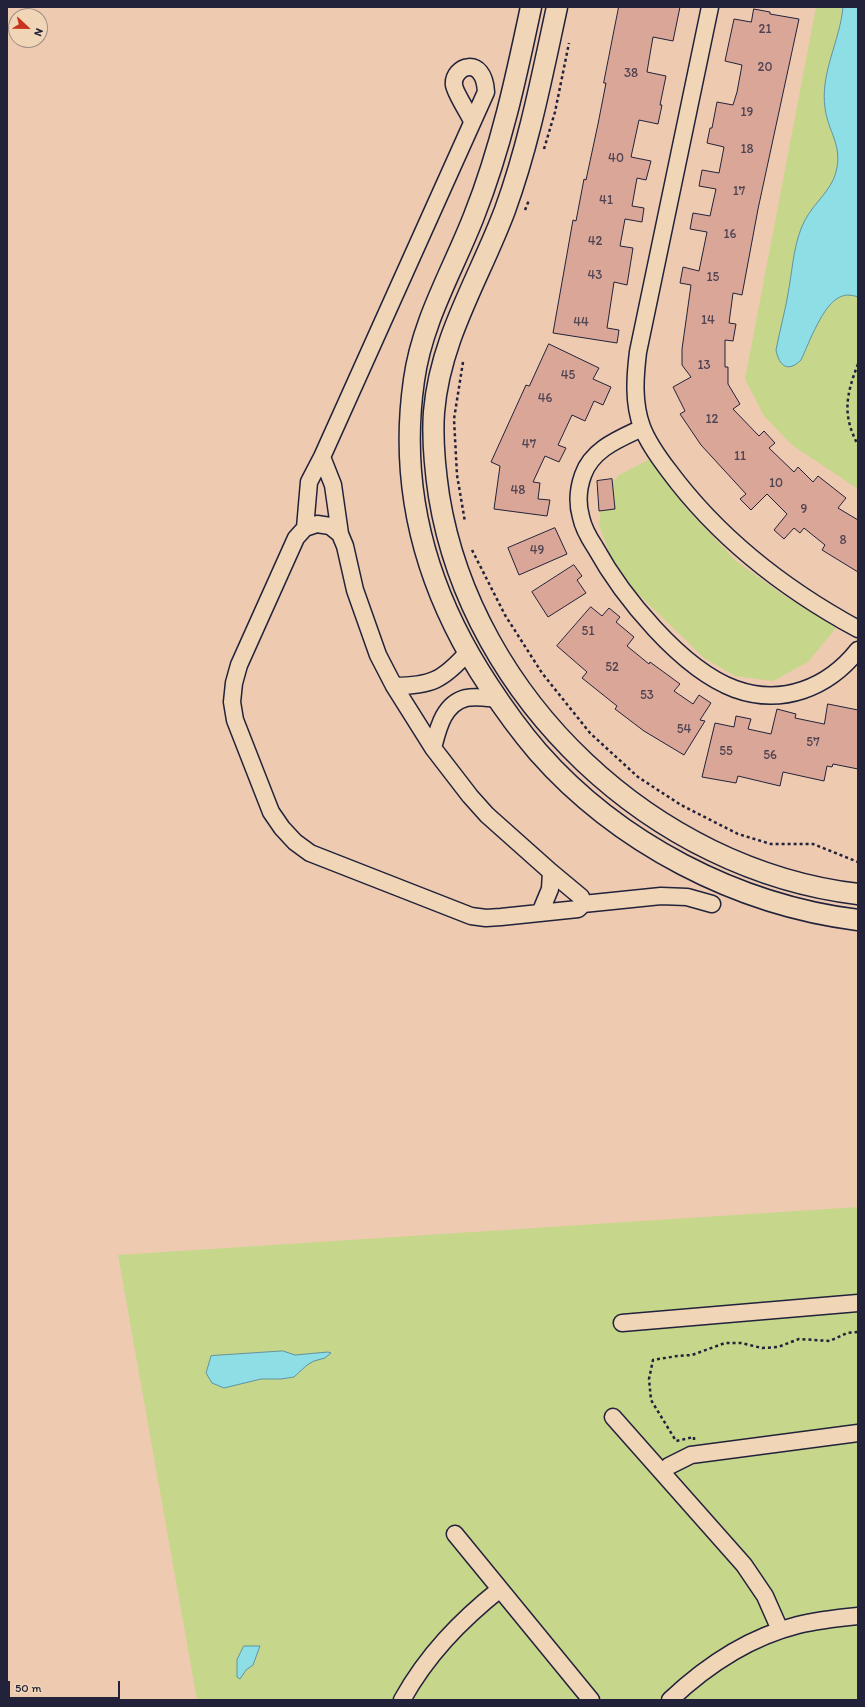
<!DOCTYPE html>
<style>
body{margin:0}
#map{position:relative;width:865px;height:1707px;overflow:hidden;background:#eecbb0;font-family:Itim,sans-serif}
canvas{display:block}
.frame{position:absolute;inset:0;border:8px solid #22223b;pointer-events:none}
.north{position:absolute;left:8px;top:8px;width:40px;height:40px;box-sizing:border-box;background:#f0d6b7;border:1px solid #9e8e85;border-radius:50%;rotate:112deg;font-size:11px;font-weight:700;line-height:16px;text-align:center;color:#22223b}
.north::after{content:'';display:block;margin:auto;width:14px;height:18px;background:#c8321e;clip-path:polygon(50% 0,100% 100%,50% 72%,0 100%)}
.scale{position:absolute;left:8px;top:1681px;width:112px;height:18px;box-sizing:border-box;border:2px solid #22223b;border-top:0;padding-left:5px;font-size:12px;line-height:14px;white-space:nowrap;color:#22223b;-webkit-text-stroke:3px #f0d6b7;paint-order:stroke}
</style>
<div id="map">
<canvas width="865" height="1707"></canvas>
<div class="frame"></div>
<div class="north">N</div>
<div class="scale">50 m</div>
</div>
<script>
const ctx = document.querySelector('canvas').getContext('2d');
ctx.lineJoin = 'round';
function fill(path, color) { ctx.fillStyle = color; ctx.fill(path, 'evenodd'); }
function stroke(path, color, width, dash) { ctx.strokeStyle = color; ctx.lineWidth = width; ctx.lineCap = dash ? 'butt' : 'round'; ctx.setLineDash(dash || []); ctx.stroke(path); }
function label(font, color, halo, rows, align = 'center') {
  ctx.font = font + ' Itim,sans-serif'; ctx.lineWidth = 3.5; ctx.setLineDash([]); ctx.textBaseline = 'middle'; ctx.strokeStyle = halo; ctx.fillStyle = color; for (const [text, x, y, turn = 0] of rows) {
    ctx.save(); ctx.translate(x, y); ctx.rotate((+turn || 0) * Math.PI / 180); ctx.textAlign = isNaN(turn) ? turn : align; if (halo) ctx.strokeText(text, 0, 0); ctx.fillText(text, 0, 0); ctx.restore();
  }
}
const green = new Path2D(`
 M816,7H858V489L792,445L764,416L745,379Z
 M652,458L686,508L736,561L782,594L836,628L808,662L773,681L735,676L704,658L635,591L610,555L599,525L602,495L619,475Z
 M858,1207V1700H197L118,1255Z`);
const water = new Path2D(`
 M843,7H858V297C852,295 846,294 840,297C823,304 809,343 801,360C788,373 779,366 776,350C780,329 786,308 789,288C793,265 794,241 805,220C814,203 831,191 836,172C843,145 828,132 825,108C820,73 840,41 843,7Z
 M283,1351L295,1355L328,1352L331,1353L325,1358L314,1361L307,1365L294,1377L281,1379H261L224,1388L212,1383L206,1373L211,1356Z
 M244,1646H260L253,1665L246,1670L240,1679L237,1677V1660Z`);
const building = new Path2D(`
 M619,7H680L673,41L653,37L649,60L647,72L666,76L660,105H662L658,124L639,120L631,157L651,161L646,180L637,178L632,206L644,208L642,222L625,219L620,246L633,248L627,285L614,282L607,328L619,330L617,343L553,333L573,220L576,221L584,179L586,180L598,124L606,83H604Z
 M754,9L770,12V14L799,19L758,209L742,295L733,293L729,323L736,324L733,341L725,340V367H728V384L740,404L733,409L759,436L764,431L775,443L769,448L794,472L798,467L813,482L818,476L846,498L838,508L858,520V572L822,550L825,545L804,528L800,533L794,528L784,539L774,530L787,514L767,494L751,510L740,499L746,494L701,445L680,414L685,411L673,387L691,377L682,365V349L691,285L680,283L683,267L699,271L707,232L690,229L693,213L710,216L716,189L699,186L702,170L719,173L724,147L707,143L710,128H712L717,102L733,105L737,92L742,65L725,61L734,19L751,22Z
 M549,344L599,368L593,379L611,387L603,405L594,401L585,421L572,415L558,445L566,448L559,462L545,456L533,482L540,483L538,499L550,500L547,516L494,509L500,466L491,462L526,385L529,386Z
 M612,479L615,509L599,511L597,481Z
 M555,528L567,554L519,575L508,548Z
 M574,565L582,576L577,580L586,593L548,617L532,592Z
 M591,607L602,616L609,608L620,617L616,622L634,637L627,646L649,664L650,662L680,684L674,691L693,704L699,695L711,703L700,720L705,721L684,755L644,731L615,709L617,706L582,678L587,672L557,646Z
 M828,704L858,710V769L833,764L832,767L827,766L824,781L783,772L780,786L738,776L736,783L702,777L715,723L734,727L736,716L751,719L748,729L771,734L777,709L796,714L795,718L824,724Z`);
const path = new Path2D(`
 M544,149L555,112L569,43
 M525,210L529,200
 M463,362L454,419L457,475L465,522
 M858,364C846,395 842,415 858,445
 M472,550L505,615L542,673L590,733L638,777L681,805L738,834L771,844H813L858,862
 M694,1440V1437L676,1441L651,1400L649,1379L653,1360L677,1356L692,1355L725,1343H741L762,1348L778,1347L799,1339L830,1341L847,1333L858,1332`);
const minor = new Path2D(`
 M710,7L638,352C635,377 633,403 642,427C648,443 659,458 669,471C718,537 786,590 858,629
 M642,428C619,439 592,449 583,475C578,489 577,503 581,517C583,527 589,538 595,547C622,596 681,669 735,689C782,706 828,688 858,650
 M322,457L333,485L340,534
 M317,524L330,526L340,534L345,546L355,590L378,655L394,686L433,748L470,796L487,815L551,872L581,897L583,904L578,909L501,917L486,918L471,916L310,853L295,842L282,828L271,812L235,720L232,702L234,683L239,665L296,538L305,528Z
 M305,528L309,482L322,457L486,92C484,54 452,66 454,85C455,93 468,112 472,121
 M394,686C431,686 443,680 467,653
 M433,748C438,729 443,704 466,698C476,696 487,698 497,699
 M583,904L661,896L687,897L712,904
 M540,913L550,889L551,872
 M622,1323L858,1303
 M613,1417L744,1565L765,1596L780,1630
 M662,1472L669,1466L691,1455L858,1433
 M455,1534L591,1700
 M402,1700C427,1655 460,1621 500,1589
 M670,1700C706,1666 750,1637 798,1625C818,1620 838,1618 858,1616`);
const tertiary = new Path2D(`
 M531,7C516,78 501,148 474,216C453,270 422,321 414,380C398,491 428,594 489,686C504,709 520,731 538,752C618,843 737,905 858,920
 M557,7C542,76 529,144 505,210C480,277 440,338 434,412C432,440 435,469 439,496C472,699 654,870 858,894`);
const numberNames = [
 ["21",765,30],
 ["20",765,68],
 ["38",631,74],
 ["19",747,113],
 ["18",747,150],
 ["40",616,159],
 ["17",739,192],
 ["41",606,201],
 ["16",730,235],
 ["42",595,242],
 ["43",595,276],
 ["15",713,278],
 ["14",708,321],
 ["44",581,323],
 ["13",704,366],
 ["45",568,376],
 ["46",545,399],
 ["12",712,420],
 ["47",529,445],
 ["11",740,457],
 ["10",776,484],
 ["48",518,491],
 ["9",804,510],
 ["8",843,541],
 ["49",537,551],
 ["51",588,632],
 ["52",612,668],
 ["53",647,696],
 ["54",684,730],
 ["57",813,743],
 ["55",726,752],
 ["56",770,756]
];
fill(green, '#c6d68b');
fill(water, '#8ddee5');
stroke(water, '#6293a1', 1);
fill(building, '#d9a697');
stroke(building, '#22223b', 1);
stroke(minor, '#22223b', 19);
stroke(tertiary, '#22223b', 23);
stroke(path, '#22223b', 2.5, [3, 3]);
stroke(minor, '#f0d6b7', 16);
stroke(tertiary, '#f0d6b7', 20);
label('13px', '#504352', null, numberNames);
</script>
